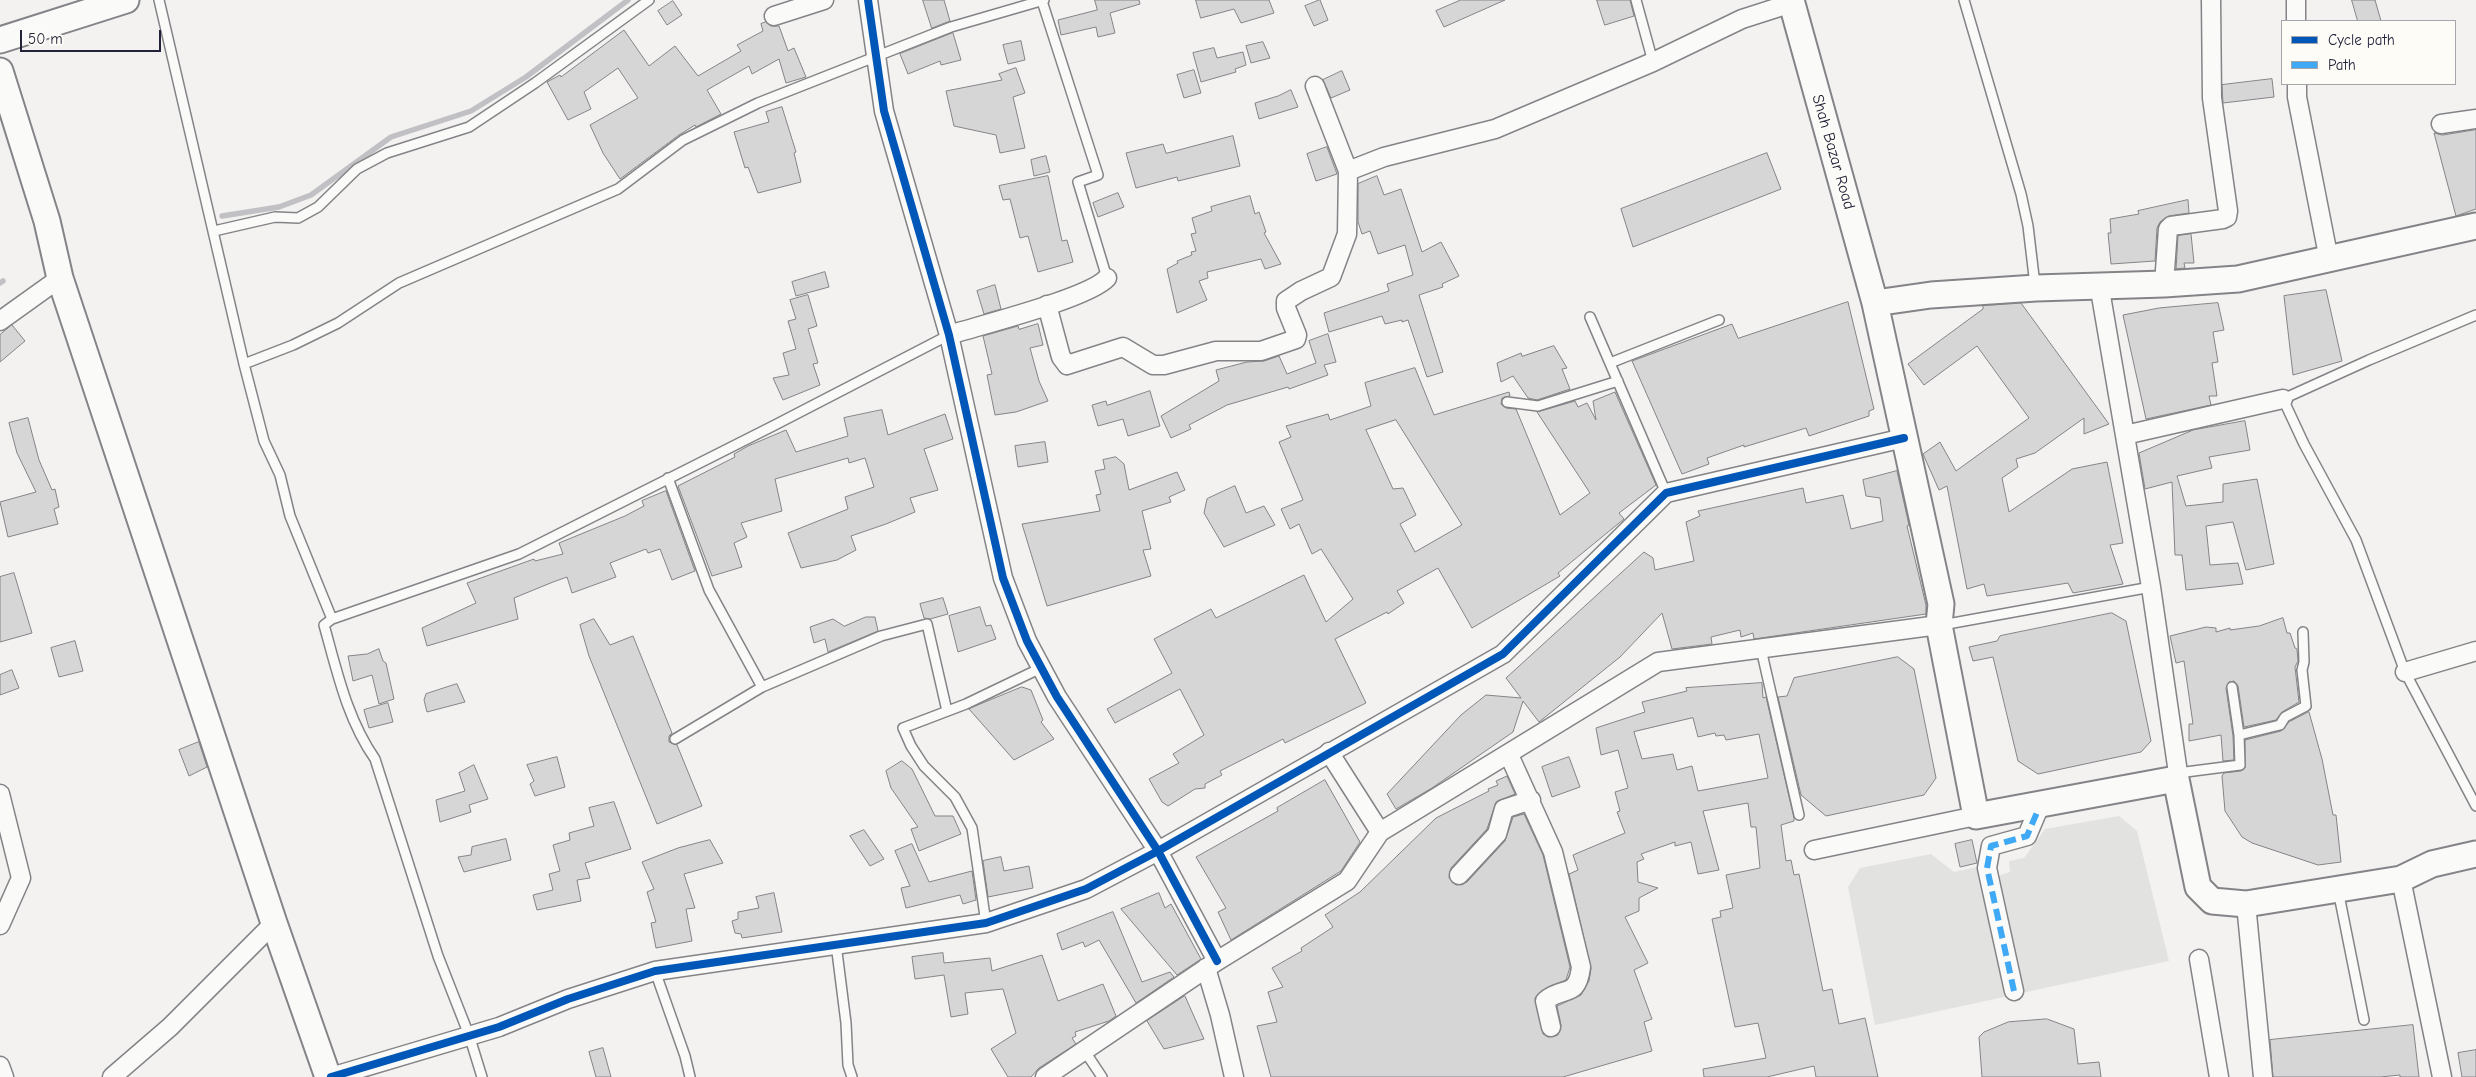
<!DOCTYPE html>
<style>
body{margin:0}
#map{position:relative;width:2476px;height:1077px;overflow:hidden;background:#f3f2f0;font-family:"Comic Neue",sans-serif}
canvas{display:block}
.legend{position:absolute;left:2281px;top:20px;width:175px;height:65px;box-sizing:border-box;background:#fdfcf7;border:1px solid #a5a5ac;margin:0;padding:6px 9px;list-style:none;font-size:15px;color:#22223b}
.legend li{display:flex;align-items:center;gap:10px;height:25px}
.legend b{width:25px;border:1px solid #a5a5ac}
.scale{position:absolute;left:20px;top:30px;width:141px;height:22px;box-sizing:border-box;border:2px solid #22223b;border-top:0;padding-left:6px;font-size:15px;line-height:18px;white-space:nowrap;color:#22223b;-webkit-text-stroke:4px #fdfcf7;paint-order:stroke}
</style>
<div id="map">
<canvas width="2476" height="1077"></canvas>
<ul class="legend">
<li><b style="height:6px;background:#0057b8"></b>Cycle path</li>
<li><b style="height:6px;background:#3fa9f5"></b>Path</li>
</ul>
<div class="scale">50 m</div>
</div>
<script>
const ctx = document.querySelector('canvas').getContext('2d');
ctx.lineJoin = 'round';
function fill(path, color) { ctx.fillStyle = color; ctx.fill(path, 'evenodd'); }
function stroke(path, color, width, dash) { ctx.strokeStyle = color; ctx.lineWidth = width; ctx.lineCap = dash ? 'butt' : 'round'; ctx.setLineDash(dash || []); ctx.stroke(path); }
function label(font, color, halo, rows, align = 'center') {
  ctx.font = font + ' "Comic Neue",sans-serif'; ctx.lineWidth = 5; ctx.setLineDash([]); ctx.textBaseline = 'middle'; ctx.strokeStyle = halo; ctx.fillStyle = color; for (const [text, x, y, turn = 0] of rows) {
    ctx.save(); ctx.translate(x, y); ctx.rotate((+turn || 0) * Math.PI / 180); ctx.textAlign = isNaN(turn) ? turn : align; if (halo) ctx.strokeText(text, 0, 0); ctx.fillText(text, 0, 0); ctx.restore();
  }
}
const green = new Path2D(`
 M2119,816L2137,831L2169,961L1875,1025L1848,887L1860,868L1931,854L1954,872L1991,864L1995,877L2010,872L2009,861L2024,858L2045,829Z`);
const stream = new Path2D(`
 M222,216L279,207L311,195L391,137L471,111L526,77L628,0
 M0,283L3,281`);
const building = new Path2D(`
 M923,0H944L950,21L932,28Z
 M1095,0H1139L1140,4L1110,13L1115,33L1098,37L1096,27L1061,35L1058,20L1097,10Z
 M1196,0H1269L1274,13L1241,23L1234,9L1201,18Z
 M1320,0L1328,20L1314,26L1305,6Z
 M1461,0H1505L1444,27L1436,11Z
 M1597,0H1630L1634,16L1605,25Z
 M2352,0H2375L2381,21H2358Z
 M673,1L682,15L667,25L658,11Z
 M766,22L771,26H779L788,51L794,48L806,77L786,83L779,59L752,74L749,66L707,90L721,114L696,127L695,125L679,135L620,179L603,153L590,125L638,98L618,68L584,92L591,109L568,120L547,82L560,75L561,77L624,30L649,66L675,46L698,76L741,51L737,45L763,31L761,24Z
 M953,33L961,60L941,65L940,61L908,74L900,54Z
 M1021,41L1025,60L1008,64L1003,45Z
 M1263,42L1270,58L1251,63L1246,46Z
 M1214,48L1217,58L1243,52L1246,65L1235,69L1236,72L1201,82L1193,53Z
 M1016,68L1025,93L1013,97L1025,148L1000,153L996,135L954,126L946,91L1002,80L999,74Z
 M1194,70L1201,93L1184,98L1177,75Z
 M1342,71L1350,90L1331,98L1323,80Z
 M2272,79L2274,97L2223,103L2222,85Z
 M1291,90L1298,107L1259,119L1255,103L1278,96Z
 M782,107L796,152L794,153L801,182L758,193L748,167L745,168L734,132L769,122L766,112Z
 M2476,130V209L2456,216L2434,133L2442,135Z
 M1233,136L1240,166L1178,181L1177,177L1136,188L1126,153L1163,144L1166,153Z
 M1327,147L1337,174L1316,181L1307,154Z
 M1767,153L1781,189L1633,247L1621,209Z
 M1046,156L1050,172L1034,176L1031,160Z
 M1048,176L1062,241L1067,240L1073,262L1038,272L1028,236L1020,238L1010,199L1003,200L999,186Z
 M1377,176L1384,195L1401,189L1422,252L1441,242L1459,276L1442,284L1443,287L1419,295L1443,372L1427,377L1408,320L1402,322V320L1385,324L1382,316L1329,332L1324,313L1389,291L1387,284L1413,275L1405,245L1378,254L1370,231L1362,234L1358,222V184Z
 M1118,193L1124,207L1098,217L1093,203Z
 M1250,196L1255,214L1259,212L1266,232L1264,233L1281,264L1265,269L1261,259L1207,272L1208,278L1199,281L1207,300L1177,313L1167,269L1178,263L1177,261L1192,255L1191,252L1196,251L1191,234L1196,233L1192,218L1212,211L1211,207Z
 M2188,200L2189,213L2169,216L2160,222L2157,228L2155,261L2111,264L2108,233H2111L2110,219L2139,214L2138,211Z
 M2191,234L2194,263H2184L2185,268L2176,269L2178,236Z
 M825,272L829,287L796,296L792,282Z
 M995,285L1001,309L984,314L977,291Z
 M2326,290L2342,361L2293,375L2284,296Z
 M808,295L817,326L808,329L818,363L813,364L820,385L783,400L773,378L789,375L783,353L796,349L788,321L796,319L790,300Z
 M1848,302L1874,409L1869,411V416L1809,436L1806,428L1744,447V445L1707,458L1709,464L1682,474L1632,361L1732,324L1738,338Z
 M2021,303L2109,424L2084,434V418L2035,453L2016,459L2018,467L2002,478L2009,512L2072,469L2107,462L2123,543L2110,545L2123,584L2073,593L2068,583L1987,596L1984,584L1967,589L1947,486L1939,490L1923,454L1940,442L1956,471L2029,418L1977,346L1924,385L1908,364L1983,309V306Z
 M2218,303L2224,330L2213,332L2218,362L2212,363L2217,396H2209L2211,405L2146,419L2123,315L2159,308Z
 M1038,324L1043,345L1030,348L1039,381L1048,401L1016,412L995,415L987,375L992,374L983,336L1018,326L1019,329Z
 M12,325L25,341L0,362V335Z
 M1328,334L1336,362L1324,365L1328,375L1289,389L1288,387L1227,405L1189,425L1191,429L1171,438L1161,416L1219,381L1216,370L1247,362L1264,361L1279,356L1287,374L1316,363L1309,341Z
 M1554,346L1567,368L1562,369L1570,389L1537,400L1528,398L1513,376L1501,382L1497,363L1521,353L1522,356Z
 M1415,368L1434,415L1509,392L1510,396L1502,398L1501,404L1506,408L1516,409L1560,515L1590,493L1537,412L1575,401L1578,407L1587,403L1596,420L1593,401L1615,392L1656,485L1619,513L1624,519L1558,573L1560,576L1472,628L1438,568L1397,591L1404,603L1388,614L1387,612L1335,639L1366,703L1285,743L1283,739L1220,771L1222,775L1205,784V788L1195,789L1168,806L1162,802L1149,779L1179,763L1173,754L1204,735L1180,689L1115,723L1107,709L1172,673L1154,639L1211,609L1216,618L1304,575L1326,622L1353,599L1321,549L1312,554L1299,524L1290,529L1281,509L1303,500L1279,442L1291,437L1286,426L1328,414L1330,420L1371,406L1365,383ZM1396,420L1462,525L1415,552L1400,524L1416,515L1403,488L1393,489L1366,430Z
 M1150,391L1160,426L1128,436L1123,419L1098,426L1092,405L1106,401L1107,405Z
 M882,410L888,435L945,414L953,439L924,449L938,490L910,498L915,512L886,524L851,536L856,550L837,560L801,568L788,533L848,509L845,497L874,487L865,458L849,463L848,458L775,479L782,511L741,523L747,537L734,543L742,567L712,576L678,486L735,457L734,454L748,446L786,430L796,452L848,436L844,418Z
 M28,418L39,460L52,490L55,489L59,507L54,509L58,524L8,537L0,502L36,492L17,453L9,423Z
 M2245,421L2250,450L2209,457L2212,468L2177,476L2186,506L2223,502V484L2257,479L2274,564L2246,570L2233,522L2206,526L2210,565L2238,563L2243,584L2186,590L2182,555H2175L2172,482L2145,489L2139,453L2193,430Z
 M1045,442L1048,462L1018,467L1015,446Z
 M1116,457L1124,464L1129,490L1177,472L1185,490L1169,497L1171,502L1142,511L1151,549L1143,550L1151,576L1047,606L1022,524L1100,511L1096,495L1101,494L1095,471L1105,469L1103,460Z
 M1897,471L1909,525L1907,526L1926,605V614L1754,639L1753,633L1741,637L1740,630L1711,637L1712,644L1672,649L1662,613L1620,657L1539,722L1523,701L1513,732L1432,788L1396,809L1387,794L1461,715L1486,695L1521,698L1506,678L1644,552L1653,558L1655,570L1694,561L1686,522L1700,516L1698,511L1803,488L1806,503L1843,495L1851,529L1883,521L1880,498L1866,496L1863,480Z
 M1235,486L1246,513L1264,506L1275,525L1224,547L1204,513L1207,499Z
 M666,491L695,571L672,580L660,549L648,553L646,549L610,563L616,577L572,593L567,577L553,582L514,598L518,619L427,646L422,628L476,603L467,583L534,559L535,561L563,554L559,543L625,516L644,506L642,501Z
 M14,573L32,633L0,642V577Z
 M943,598L948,614L930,619L924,618L920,604Z
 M980,607L986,626L991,625L996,639L958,652L949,616Z
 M2112,613L2126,621L2151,741L2141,752L2038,774L2018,761L1993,657L1973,661L1969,647L1997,641L2000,636Z
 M866,617H875L878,631L828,652L825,639L814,643L810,627L833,619L844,626Z
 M2283,618L2287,633H2290L2295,648L2297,649L2298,661L2295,667L2299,702L2282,712L2276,720L2244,727L2238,686L2234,681L2229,682L2226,688L2233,736L2234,760L2223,761L2221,735L2189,741V724H2193L2184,661L2176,663L2170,636L2206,627L2216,628V632L2230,628V630L2259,626Z
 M594,619L610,645L633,636L672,733L669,736V742L677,745L702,806L657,824L589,656L580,625Z
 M75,641L83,671L59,677L51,648Z
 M379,649L383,661L386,663L394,699L379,704L372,675L353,681L348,656L367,654Z
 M1898,657L1914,669L1936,778L1924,795L1826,816L1801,795L1778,697L1787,696L1794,678Z
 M12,670L19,688L0,695V675Z
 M1762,683L1763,698L1766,697L1794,818V821L1781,825L1786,861L1791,860L1794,875L1799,874L1823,991L1832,989L1839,1024L1865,1018L1878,1077H1816L1814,1066L1767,1077H1704L1703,1069L1766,1058L1758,1023L1735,1027L1712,919L1721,917L1720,911L1733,908L1726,875L1760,868L1756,827H1751L1748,803L1703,811L1719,870L1698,874L1691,842L1675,846V842L1641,854L1644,859L1637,862L1638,882L1658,888L1639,898V911L1625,917L1648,963L1634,970L1652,1019L1644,1022L1652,1051L1563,1077H1271L1257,1026L1277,1022L1268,992L1283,987L1272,968L1302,951L1301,948L1333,927L1325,915L1360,892L1436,818L1489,791L1488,789L1498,785L1496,781L1507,776L1515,794L1496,802L1487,829L1451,868L1449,878L1456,885L1467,882L1505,841L1513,817L1524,814L1543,855L1570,967L1566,980L1546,988L1535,998L1543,1034L1548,1037L1558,1035L1561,1025L1557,1006L1581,995L1589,981L1591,969L1569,874L1578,870L1573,855L1625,833L1617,812L1620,811L1615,792L1628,788L1618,750L1601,755L1596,728L1645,712L1642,702L1687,691L1686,688ZM1693,718L1698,737L1715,733L1716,736L1724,735L1726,740L1759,734L1768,778L1698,791L1692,766L1677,770L1673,754L1642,759L1634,732Z
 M457,684L465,702L427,712L424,700L426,694Z
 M1022,687L1031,690L1043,720L1041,722L1054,739L1014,760L969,709Z
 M388,703L393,722L369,728L364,710Z
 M2309,712L2322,759L2333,815H2336L2341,862L2318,865L2252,843L2242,837L2225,811L2222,776L2224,773L2241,771L2245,768V740L2281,731L2289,722Z
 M199,742L207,767L189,776L179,750Z
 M557,757L565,787L535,796L530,784L534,781L527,765Z
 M1569,757L1580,787L1552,797L1542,767Z
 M902,761L912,769L935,816H953L961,834L919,851L911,829L918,827L891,788L886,771Z
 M474,765L488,799L469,805L471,812L440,822L436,800L465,791L459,773Z
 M1325,780L1360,842L1341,871L1231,940L1218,912L1226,908L1196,857L1278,811L1277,808Z
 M614,802L631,849L585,863L590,878L577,880L581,901L537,910L533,895L553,890L549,874L560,871L553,845L570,840L569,833L594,826L589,808Z
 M864,830L884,859L870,866L850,836Z
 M506,839L511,860L464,872L458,857L471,855L472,847Z
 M710,840L723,863L684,874L695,908L686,909L692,941L656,948L651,923L656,922L647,892L654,889L642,862L678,848Z
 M1972,840L1977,863L1960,867L1955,844Z
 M912,844L929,882L972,871L976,900L963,904L960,895L906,908L901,888L910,886L895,851Z
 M1001,857L1004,871L1029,866L1033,888L988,897L983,861Z
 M774,893L782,932L742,938L741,934L735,933L732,921L738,919V912L759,908L756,897Z
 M1159,893L1165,908L1171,904L1201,959L1177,975L1121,909Z
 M1113,912L1142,982L1170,972L1174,977L1136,1003L1099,940L1085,947L1083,942L1062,950L1057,934Z
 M943,953L944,963L990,958L992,971L1042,955L1058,1001L1103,984L1116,1016L1109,1021L1075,1032L1076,1036L1072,1038L1076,1044L1039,1068L1031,1077H1008L991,1049L1016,1033L1003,989L965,993L968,1014L951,1017L944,975L915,979L912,957Z
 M1185,996L1204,1039L1164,1049L1147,1021Z
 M2047,1019L2074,1029L2078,1064L2099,1062L2101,1077H1982L1979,1037L1984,1032L2008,1022Z
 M2413,1025L2419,1077H2400V1075L2380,1077H2273L2270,1040Z
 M603,1048L611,1077H596L589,1052Z
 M2476,1050V1077H2462L2458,1053Z`);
const lane = new Path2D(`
 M159,0L244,364L264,441L280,475L290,516L332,619L324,625C337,671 347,719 375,759L438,956L469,1035L482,1077
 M1636,0L1653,62
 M1964,0L2021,194L2028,226L2035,285
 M1042,1L1098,175L1078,182L1107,278
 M214,231L275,217L298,218L318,207L357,169L387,153L469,127L535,83L649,0
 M2476,315L2369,360L2283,399L2304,444L2356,540L2405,672L2476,806
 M1590,317L1666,493
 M1610,363L1719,320
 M244,364L293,345L338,323L399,283L618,189L683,140L758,103L951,27L1044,0
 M1507,402L1538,406L1618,381
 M668,478L709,590L762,687
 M332,619L519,554L773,426L949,335
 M1942,625L2151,587
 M1761,649L1799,815
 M2239,735L2280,725L2285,717L2306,706L2302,670L2304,662L2303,632
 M675,739L762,687L881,636L927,624L947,711
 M2178,773L2240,765L2239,735L2232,687
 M2338,890L2364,1020
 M986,923L972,828L955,797L924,766L911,746L903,728L966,704L1041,668
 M836,944L846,1023L848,1065L852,1077
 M655,971L685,1056L690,1077
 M1084,1050L1102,1077`);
const street = new Path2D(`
 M868,0L884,111L949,335L1003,578L1027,641L1057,697L1158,851L1217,961
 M2296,0V21
 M774,16L824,0
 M2297,84V97L2329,260
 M1315,86L1348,171
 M2441,124L2476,119
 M2099,284L2151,587L2178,773L2176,779
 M2164,284L2168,229L2171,226L2223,219L2227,217L2228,211L2212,98L2211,0
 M1047,305L1061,357L1067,365L1123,347L1153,365H1164L1216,351H1261L1296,339L1297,335L1286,308V301L1301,291L1331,277L1347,234L1348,171L1384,157L1495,129L1653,62L1742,19L1792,3
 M0,321L60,278
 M949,335C981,325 1089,298 1107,278
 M2125,435L2283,399
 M2405,672L2476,651
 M1329,752L1380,832
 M1509,755L1553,852L1581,967C1577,1000 1563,985 1545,1001L1551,1027
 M0,794L21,878L0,925
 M1814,850L1976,816
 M1459,875L1497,834L1504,809L1531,800
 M2401,879L2442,1077
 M2246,904L2263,1077
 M2199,959L2219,1077
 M1206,968L1220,1015L1234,1077
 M2014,991L1987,868L1991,846L2027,836L2038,810
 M0,1066L4,1077
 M112,1077L170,1027L274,923
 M331,1077L499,1027L568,999L655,971L986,923L1086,889L1158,851L1503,654L1666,493L1904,438
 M1045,1077L1217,961L1347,881L1380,832L1658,662L1939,625`);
const secondary = new Path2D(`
 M1791,0L1875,303L1941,604L1939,625L1976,816L2176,779L2198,887L2212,901L2246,904L2401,879L2432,864L2476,854
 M0,40L126,0
 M0,71L47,221L60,278L274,923L328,1077
 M1875,303L1931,295L2036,288L2164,284L2238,279L2476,226`);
const quiet = new Path2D(`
 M2014,991L1987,868L1991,846L2027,836L2038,810`);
const cycleway = new Path2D(`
 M868,0L884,111L949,335L1003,578L1027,641L1057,697L1158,851L1217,961
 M331,1077L499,1027L568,999L655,971L986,923L1086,889L1158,851L1503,654L1666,493L1904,438`);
const streetNames = [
 ["Shah Bazar Road",1833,152,74]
];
fill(green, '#e2e2e1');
stroke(stream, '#c1c1c5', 5.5);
fill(building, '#d7d6d6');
stroke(building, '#848488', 1);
stroke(lane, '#848488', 12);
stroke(street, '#848488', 21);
stroke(secondary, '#848488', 29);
stroke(lane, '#fafaf8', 9);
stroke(street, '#fafaf8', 18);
stroke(secondary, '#fafaf8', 25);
stroke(quiet, '#3fa9f5', 6, [12, 6]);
stroke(cycleway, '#0057b8', 8);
label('16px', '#22223b', '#fdfcf7', streetNames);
</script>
